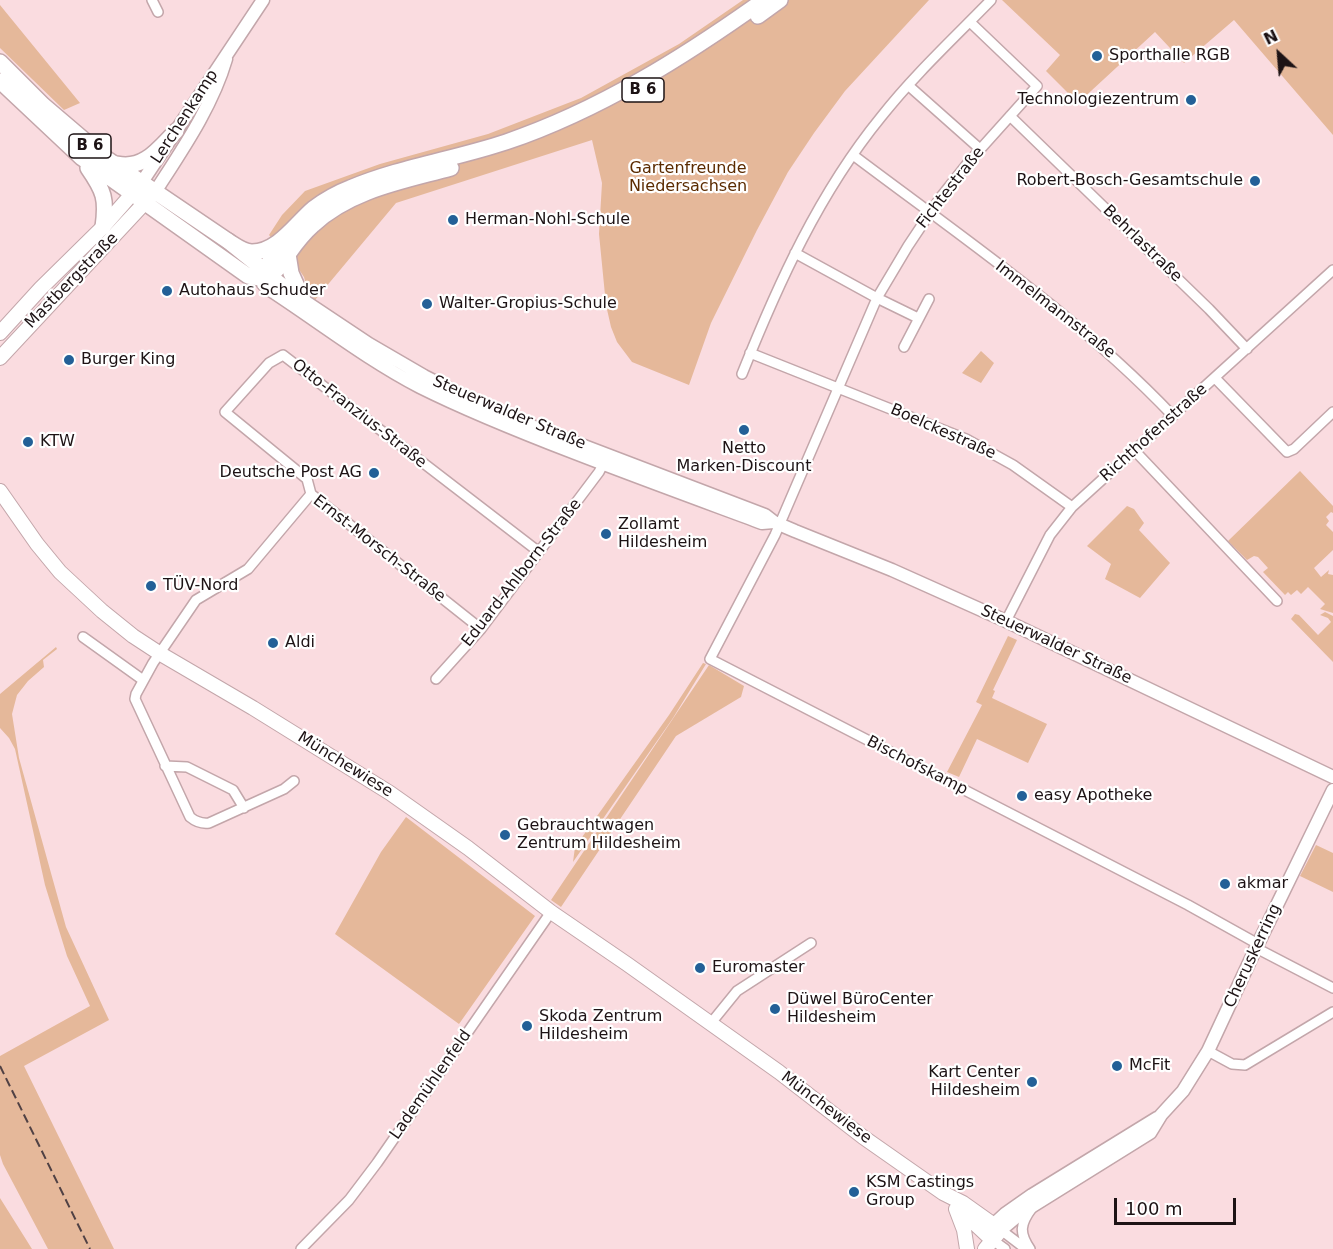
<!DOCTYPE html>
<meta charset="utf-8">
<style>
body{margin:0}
#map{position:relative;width:1333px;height:1249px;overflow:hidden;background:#fadce0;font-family:"DejaVu Sans",sans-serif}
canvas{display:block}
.north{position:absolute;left:1249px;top:24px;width:60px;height:60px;-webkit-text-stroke:4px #fff;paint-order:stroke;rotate:334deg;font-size:16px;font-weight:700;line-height:24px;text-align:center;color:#1d1315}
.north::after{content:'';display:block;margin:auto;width:21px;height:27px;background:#1d1315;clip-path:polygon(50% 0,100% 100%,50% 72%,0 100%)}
.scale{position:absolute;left:1114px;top:1198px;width:122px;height:27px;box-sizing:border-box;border:3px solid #1d1315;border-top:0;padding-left:8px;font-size:18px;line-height:21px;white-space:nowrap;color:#1d1315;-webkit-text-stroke:4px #fff;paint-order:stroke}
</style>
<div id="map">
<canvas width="1333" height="1249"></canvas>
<div class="north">N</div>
<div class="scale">100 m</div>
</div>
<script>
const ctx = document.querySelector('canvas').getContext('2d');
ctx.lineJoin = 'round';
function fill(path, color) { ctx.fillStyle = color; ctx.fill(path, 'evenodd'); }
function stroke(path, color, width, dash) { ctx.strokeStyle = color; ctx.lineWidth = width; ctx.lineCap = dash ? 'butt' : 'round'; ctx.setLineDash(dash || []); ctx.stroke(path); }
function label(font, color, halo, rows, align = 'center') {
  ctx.font = font + ' "DejaVu Sans",sans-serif'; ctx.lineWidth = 4.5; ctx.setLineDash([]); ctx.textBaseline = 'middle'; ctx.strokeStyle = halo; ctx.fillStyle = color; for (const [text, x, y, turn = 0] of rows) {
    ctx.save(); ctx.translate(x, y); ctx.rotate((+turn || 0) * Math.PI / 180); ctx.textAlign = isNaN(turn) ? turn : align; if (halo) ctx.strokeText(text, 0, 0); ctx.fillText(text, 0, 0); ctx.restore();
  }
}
const green = new Path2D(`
 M743,0H929L845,91L814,133L788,172L757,230L711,323L689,385L632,362L617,342L611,327L606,305L599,234L602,183L592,140L396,203L315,300L307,288L304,277L298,268L269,235L282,215L305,191L380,164L488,134L581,98L679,44Z
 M1002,0H1333V135L1234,20L1184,63L1155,32L1078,103L1046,71L1060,55Z
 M0,5L80,103L64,110L0,48Z
 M981,351L994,363L981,383L962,373Z
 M1300,471L1333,506V513L1331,512L1326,517L1329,521L1326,525L1333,532V550L1314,568L1321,577L1329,570L1328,574L1333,575V613L1320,609L1325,604L1308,587L1301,594L1297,590L1291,595L1288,592L1285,595L1263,572L1268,568L1258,557L1254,556L1247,560L1228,541Z
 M1127,506L1134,509L1144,523L1139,530L1170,563L1140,598L1105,579L1111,564L1087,546Z
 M1325,612L1333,616V662L1291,619L1295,614L1299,615L1318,635L1331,622L1328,618L1320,615Z
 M1008,636L1017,640L993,690L995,691L992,698L1047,724L1028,763L977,739L959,777L947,772L982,705L976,702Z
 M56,647L57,649L43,660L44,667L28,681L17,695L12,714L19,758L66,927L109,1020L24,1066L114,1249H48L3,1164L0,1155V1056L90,1006L67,956L45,885L15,749L9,738L0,728V694Z
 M703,663L706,664L673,718L573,862L575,847L669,715Z
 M709,665L744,686L741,697L676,736L561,907L551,900Z
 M406,817L535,916L459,1024L335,934L381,852Z
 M1316,845L1333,853V892L1300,876Z
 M0,1198L32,1249H0Z`);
const minor = new Path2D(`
 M152,0L158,12
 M970,22L1037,86L967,164L940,198L908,246L877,298L775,535L710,659L1188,905L1258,944
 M909,86L980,149
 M1010,116L1209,309L1247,349
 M853,155C963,238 1078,316 1173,416
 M795,253L877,298L918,318
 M904,347L929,299
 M750,353L966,439L1013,465L1072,507
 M742,374C778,284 819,193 881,117C914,75 954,38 991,0
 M1215,378L1287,452L1294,449L1333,412
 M1135,451L1277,601
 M311,494L307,479L225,412L269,363L283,355L539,552
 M1006,621L1050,535L1072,507L1333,270
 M83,637L143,680
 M436,679L481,629L599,472L603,464
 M165,766L187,767L233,790L244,808
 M294,781L284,789L209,823C201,824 196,822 190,817L135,699L136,694L153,663L196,600L248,569L311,494L481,629
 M1256,948L1333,988
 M711,1023L737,991L811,943
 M1208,1051L1232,1064L1245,1065L1333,1012
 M1001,1230L1026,1249
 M991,1239L1005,1249
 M301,1249L349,1200L377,1163L551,912
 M1030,1249C1019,1233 1020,1224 1032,1208`);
const tertiary = new Path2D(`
 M142,182L263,0
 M155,192C182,150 212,107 226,59
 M267,288C318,321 366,359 420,387C470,412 523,433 575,453C637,477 700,500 762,523L774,522
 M273,292L263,284L264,270L303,300L369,344L424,376L469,399L516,420L765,515L774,522L795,531L892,570L1006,621L1333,777
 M993,1225L1005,1214L1032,1195L1157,1118
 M1001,1230L1020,1214L1150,1133L1161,1115L1183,1091L1208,1051L1256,948L1333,790`);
const secondary = new Path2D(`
 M0,333L41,288L103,227L139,186
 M0,358L151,196
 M0,491L37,544L60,572L102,611L133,636L159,653L253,708L390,793L468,848L551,912L627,964L779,1072L863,1137L943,1193L963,1203L1001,1230L985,1249
 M958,1208L991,1239
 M956,1209L964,1230L967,1249`);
const primary = new Path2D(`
 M0,62L43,105L104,157L228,241L264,270
 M0,81L82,158L248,276L260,278L271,275
 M117,164C144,170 159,148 176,131
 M88,168C104,191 107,199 103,227`);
const trunk = new Path2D(`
 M758,16L780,0
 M228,241C236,246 243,252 252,252C278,252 296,223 314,208C325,200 337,193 350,188C400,167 455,159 506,142C600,110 684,57 764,0
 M288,254L291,273L303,300
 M264,270L283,242
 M271,275C279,269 283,261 289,253C296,243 304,233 313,225C350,190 404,181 451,168`);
const rail = new Path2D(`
 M0,1066L90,1249`);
const markers = [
 [1097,56,6,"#236097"],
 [1191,100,6,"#236097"],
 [1255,181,6,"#236097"],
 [453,220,6,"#236097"],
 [167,291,6,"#236097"],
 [427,304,6,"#236097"],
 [69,360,6,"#236097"],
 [744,430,6,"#236097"],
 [28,442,6,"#236097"],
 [374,473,6,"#236097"],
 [606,534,6,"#236097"],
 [151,586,6,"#236097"],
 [273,643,6,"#236097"],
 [1022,796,6,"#236097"],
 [505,835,6,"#236097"],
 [1225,884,6,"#236097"],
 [700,968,6,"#236097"],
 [775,1009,6,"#236097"],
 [527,1026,6,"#236097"],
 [1117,1066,6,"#236097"],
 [1032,1082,6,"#236097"],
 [854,1192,6,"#236097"]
];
const shields = [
 [643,90,42],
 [90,146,42]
];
const shieldNames = [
 ["B 6",643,90],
 ["B 6",90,146]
];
const poiNames = [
 ["Sporthalle RGB",1109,56],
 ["Technologiezentrum",1179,100,"right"],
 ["Robert-Bosch-Gesamtschule",1243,181,"right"],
 ["Herman-Nohl-Schule",465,220],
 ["Autohaus Schuder",179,291],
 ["Walter-Gropius-Schule",439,304],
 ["Burger King",81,360],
 ["KTW",40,442],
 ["Netto",744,449,"center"],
 ["Marken-Discount",744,467,"center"],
 ["Deutsche Post AG",362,473,"right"],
 ["Zollamt",618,525],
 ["Hildesheim",618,543],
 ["TÜV-Nord",163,586],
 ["Aldi",285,643],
 ["easy Apotheke",1034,796],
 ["Gebrauchtwagen",517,826],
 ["Zentrum Hildesheim",517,844],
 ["akmar",1237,884],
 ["Euromaster",712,968],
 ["Düwel BüroCenter",787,1000],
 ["Hildesheim",787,1018],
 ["Skoda Zentrum",539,1017],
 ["Hildesheim",539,1035],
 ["McFit",1129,1066],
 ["Kart Center",1020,1073,"right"],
 ["Hildesheim",1020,1091,"right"],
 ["KSM Castings",866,1183],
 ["Group",866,1201]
];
const streetNames = [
 ["Lerchenkamp",185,117,-57],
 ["Fichtestraße",951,188,-52],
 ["Behrlastraße",1142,244,44],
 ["Mastbergstraße",72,281,-46],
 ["Immelmannstraße",1055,310,38],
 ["Steuerwalder Straße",509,413,23],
 ["Otto-Franzius-Straße",359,414,38],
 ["Boelckestraße",943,432,24],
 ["Richthofenstraße",1154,433,-42],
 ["Ernst-Morsch-Straße",379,549,38],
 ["Eduard-Ahlborn-Straße",522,573,-52],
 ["Steuerwalder Straße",1056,645,25],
 ["Münchewiese",345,765,32],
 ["Bischofskamp",917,766,27],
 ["Cheruskerring",1253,956,-65],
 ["Lademühlenfeld",431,1085,-55],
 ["Münchewiese",826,1108,37]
];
const parkNames = [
 ["Gartenfreunde",688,169],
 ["Niedersachsen",688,187]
];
fill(green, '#e5b89a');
stroke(minor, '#c3a6aa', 12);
stroke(tertiary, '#c3a6aa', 15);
stroke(secondary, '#c3a6aa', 16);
stroke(primary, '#c3a6aa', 18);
stroke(trunk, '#c3a6aa', 18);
stroke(minor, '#fff', 9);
stroke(tertiary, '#fff', 12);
stroke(secondary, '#fff', 14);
stroke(primary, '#fff', 15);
stroke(trunk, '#fff', 15);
stroke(rail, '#504144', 2, [9, 4.5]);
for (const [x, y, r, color] of markers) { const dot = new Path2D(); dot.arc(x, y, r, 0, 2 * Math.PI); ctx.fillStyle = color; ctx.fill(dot); stroke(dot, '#fff', 2); }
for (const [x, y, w] of shields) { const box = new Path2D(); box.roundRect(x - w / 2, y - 12, w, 24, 4.5); ctx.fillStyle = '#fff'; ctx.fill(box); stroke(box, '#1d1315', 1.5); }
label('bold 15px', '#1d1315', null, shieldNames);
label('16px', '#1d1315', '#fff', poiNames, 'left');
label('16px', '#1d1315', '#fff', streetNames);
label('16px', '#5b2b00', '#fff', parkNames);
</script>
